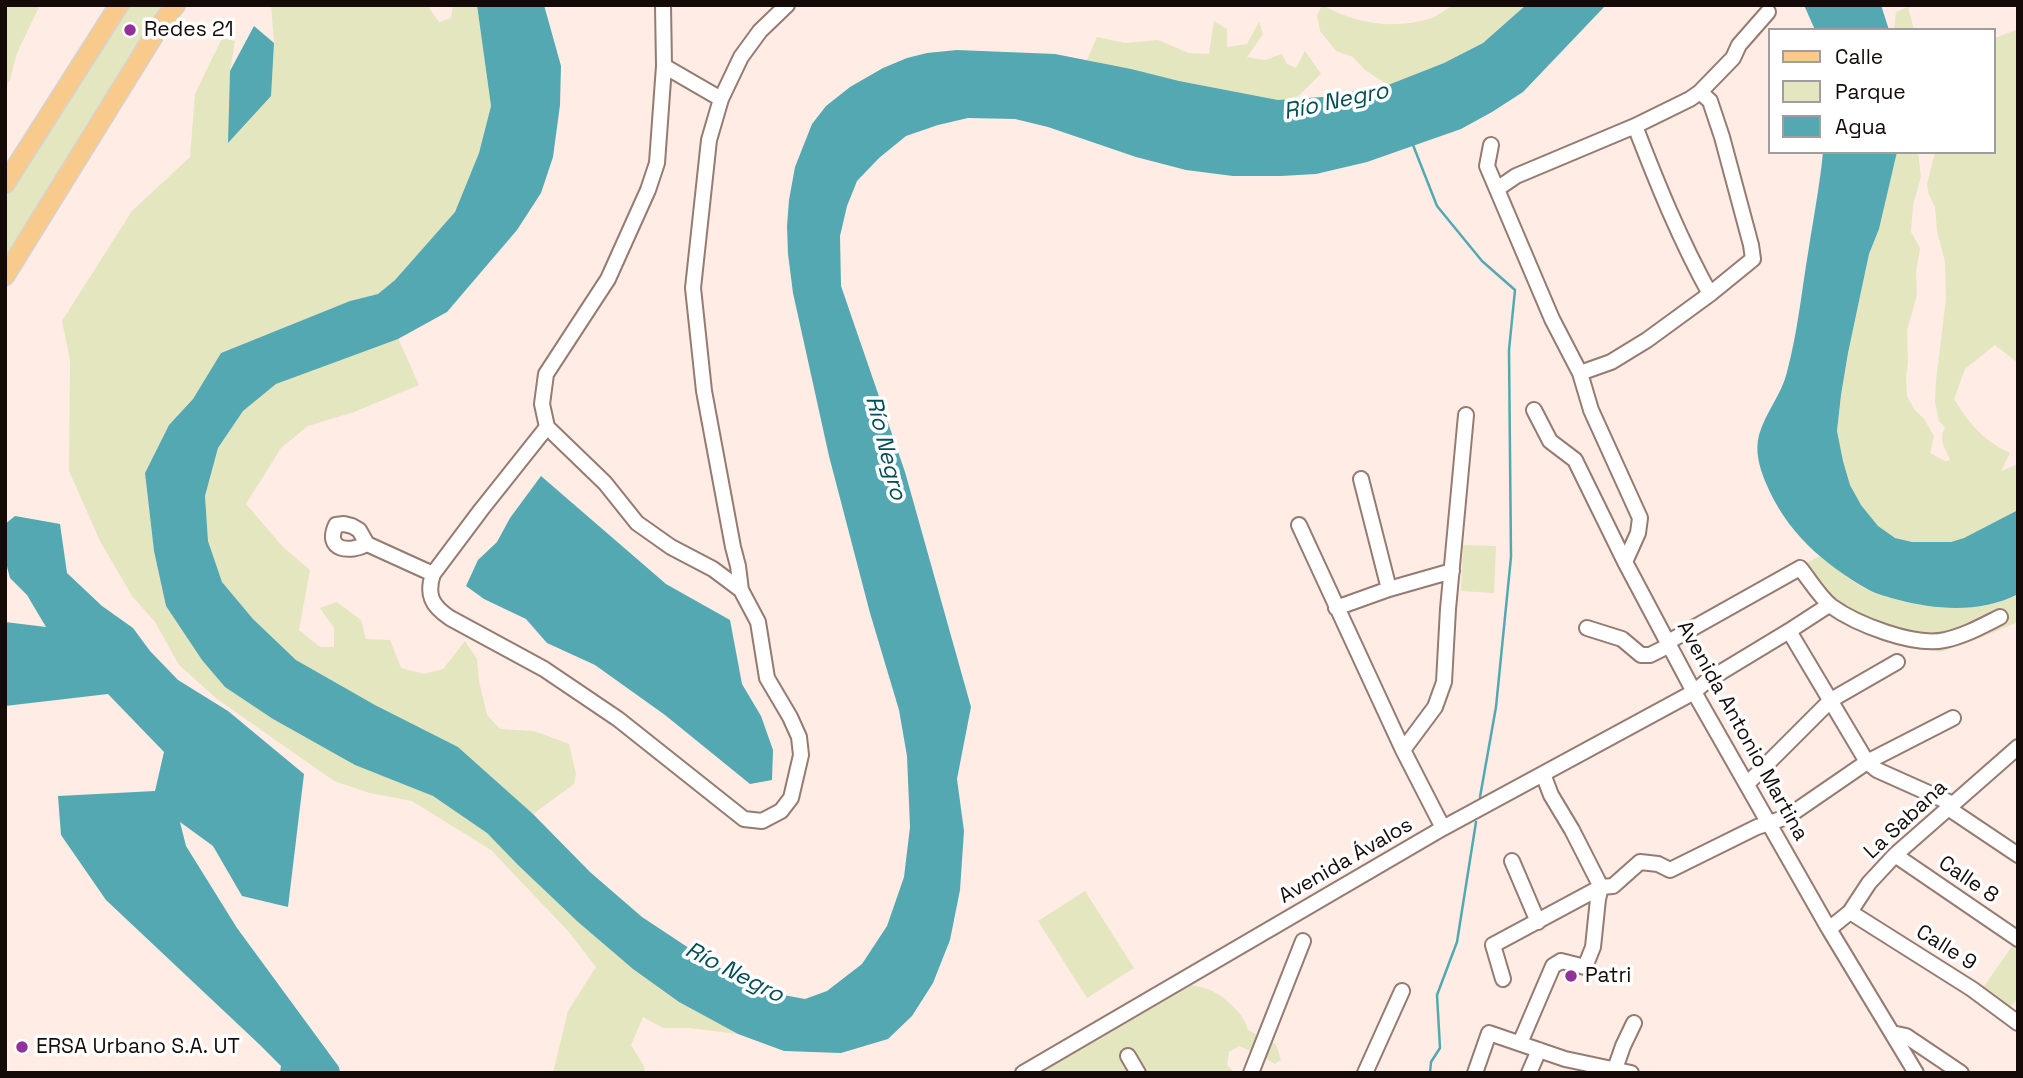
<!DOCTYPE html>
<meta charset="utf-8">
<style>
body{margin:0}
#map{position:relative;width:2023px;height:1078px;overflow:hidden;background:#feece5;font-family:"Space Grotesk",sans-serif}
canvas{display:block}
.frame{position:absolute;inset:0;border:7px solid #140b08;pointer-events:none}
.legend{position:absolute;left:1768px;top:28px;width:228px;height:126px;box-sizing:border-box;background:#fff;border:2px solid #a19d9c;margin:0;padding:9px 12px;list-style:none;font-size:21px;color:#140b08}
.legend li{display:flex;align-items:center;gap:14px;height:35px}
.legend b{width:35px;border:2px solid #a19d9c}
</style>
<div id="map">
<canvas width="2023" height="1078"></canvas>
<div class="frame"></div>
<ul class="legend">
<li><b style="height:9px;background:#f8ca8c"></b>Calle</li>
<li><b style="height:19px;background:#e4e6c0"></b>Parque</li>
<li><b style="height:19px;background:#54a8b1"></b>Agua</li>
</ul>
</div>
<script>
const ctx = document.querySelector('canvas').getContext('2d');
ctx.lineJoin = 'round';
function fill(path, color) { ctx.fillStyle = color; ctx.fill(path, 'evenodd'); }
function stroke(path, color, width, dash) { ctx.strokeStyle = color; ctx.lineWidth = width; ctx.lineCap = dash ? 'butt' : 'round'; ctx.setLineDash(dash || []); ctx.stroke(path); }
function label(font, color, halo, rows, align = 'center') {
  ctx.font = font + ' "Space Grotesk",sans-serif'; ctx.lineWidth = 7; ctx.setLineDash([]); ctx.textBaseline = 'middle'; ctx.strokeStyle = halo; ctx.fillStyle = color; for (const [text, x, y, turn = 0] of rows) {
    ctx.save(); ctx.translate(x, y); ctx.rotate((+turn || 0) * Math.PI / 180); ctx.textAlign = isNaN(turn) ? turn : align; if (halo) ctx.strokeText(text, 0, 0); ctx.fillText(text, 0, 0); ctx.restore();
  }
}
const green = new Path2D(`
 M5,5H40L17,53L10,80L5,87Z
 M129,5H167C135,50 104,96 75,144C52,182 31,221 5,257V199Z
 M271,5H427L439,22L451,18L453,5H477L491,106L479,153L455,212L395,280L378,294L350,301L221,353L193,399L169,425L145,473L154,551L166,606L202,660L273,719L355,765L433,796L487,833L518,865L578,922L633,969L679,1002L738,1034L690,1028H663L643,1017L631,1045L644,1066L645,1073H553L568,1011L596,967L568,931L491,850L412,801L370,793L334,781L217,699L179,665L155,622L132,596L100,541L69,471L70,360L62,321L132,211L190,157L195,94L222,38L235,41L230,71L229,142L274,43Z
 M1322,5C1356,24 1395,30 1432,18C1440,15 1447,7 1455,5C1474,2 1506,5 1526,5L1483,43L1444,63L1388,85L1365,70L1353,57L1336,51L1320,31L1317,16Z
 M1908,7L1914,30H1894L1896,12Z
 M1214,21L1227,29V47L1247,44L1259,22L1263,34L1247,57L1265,60L1282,54L1287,64L1296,68L1305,51L1321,74L1294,100H1278L1179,81L1087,60L1097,37L1125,43L1158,40L1189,53L1209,54Z
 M2018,29V363L1995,345L1965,369L1954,399C1970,424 1982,440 2010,453L2001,471L2018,464V510L1964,538L1951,542H1912L1895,538L1878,526L1861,505L1850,485L1843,461L1837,431L1841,395L1848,353L1869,254L1879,229L1897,152H1918L1921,177L1913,205L1911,232L1920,248L1916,273L1917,295L1907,330L1908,362L1906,377L1907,396L1914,409L1924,419L1934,436L1930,453L1945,461L1950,460C1945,446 1938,442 1945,427L1939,421L1935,402L1936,381L1946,299L1945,262L1937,231L1935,207L1929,195L1927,184L1935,152H1993V39Z
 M398,338L419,385L354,412L308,426L281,448L246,504L283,547L310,570L299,630L320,647H334V628L320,608L337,602L361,620L366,639L390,640L401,668L424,674L443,669L465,641L477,659L479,681L487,715L500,729L534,731L569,744L576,774L574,784L533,814L458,747L375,705L296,660L253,619L222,582L208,541L205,496L218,448L243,411L276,384Z
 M1463,545L1496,546L1494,593L1461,591Z
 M1820,556C1837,568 1854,585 1874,593C1883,597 1896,597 1906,599C1947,607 1979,615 2018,594V622L1975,640L1940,652L1884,641L1845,611L1803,565Z
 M1085,891L1134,968L1087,998L1038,921Z
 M2015,942L2018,944V997L2010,1008L1982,989Z
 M1192,985C1199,987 1208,988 1214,992C1227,999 1245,1015 1248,1030L1276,1044L1281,1060L1275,1064L1260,1055L1239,1046L1229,1052L1227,1065L1234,1072L1245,1073H1040Z`);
const water = new Path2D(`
 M477,5H544L561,66L560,105L553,157L541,193L517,230L447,312L398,339L276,384L243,411L218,448L205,496L208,541L222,582L253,619L296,660L375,705L458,747L533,814L590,872L642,917L716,966L778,994L805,999L827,991L862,964L887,926L904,877L910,827L907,756L899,710L870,613L829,456L793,293L788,254L787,226L789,200L795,167L812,124L826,106L850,87L883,68L907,58L927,53L957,50L1055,54L1131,69L1179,81L1278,100L1323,97L1388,85L1444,63L1483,43L1526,5H1606L1523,92L1492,112L1461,129L1367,162L1316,174L1281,176H1233L1186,170L1136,157L1048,127L1015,119L968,118L938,125L906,136L879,158L857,181L847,206L840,236L841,286L905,472L971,707L957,779L964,831L960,890L950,940L933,983L912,1016L888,1039L841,1053L784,1051L738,1034L679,1002L633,969L578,922L518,865L487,833L433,796L355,765L273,719L225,687L202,660L166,606L154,551L145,473L169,425L193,399L221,353L350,301L378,294L395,280L455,212L479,153L491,106Z
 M1804,5H1881L1889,30H1815Z
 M254,26L274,43L271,96L228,143L230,71Z
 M1823,152H1897L1879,229L1869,254L1848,353L1841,395L1837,431L1843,461L1850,485L1861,505L1878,526L1895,538L1912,542H1951L1964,538L2018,510V594C1982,613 1937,610 1899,600C1889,597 1878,595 1869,590C1822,563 1786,532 1765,481C1759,466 1755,451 1759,435C1765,413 1782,394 1787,372C1798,331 1802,288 1809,247C1814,215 1820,184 1823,152Z
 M541,476L666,584L730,620L742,684L761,716L773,750L772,780L750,784L665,715L595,665L547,643L526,619L484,599L466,586L478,560L497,542L510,518Z
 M15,516L60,524L67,573L102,606L133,628L150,651L178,680L228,711L304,774L288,907L242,896L213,846L180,822L186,846L237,928L339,1067L340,1073H280L281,1066L260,1045L106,900L61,835L58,796L155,791L164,752L108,694L5,706V622L46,627L27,595L10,578L5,559V524Z`);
const stream = new Path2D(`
 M1413,145L1437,206L1482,261L1515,290L1509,350L1511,557L1496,707L1480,797
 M1430,1073L1431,1062L1440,1048L1437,995L1457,942L1476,822`);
const minor = new Path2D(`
 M663,5L664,66L657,163L648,190L608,279L546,374L542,404L547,427L481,510L433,574C426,595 432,606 450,618L544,669L618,719L744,819L762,821L781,811L791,798L801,755L799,737L790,717L767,678L758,622L741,590L738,566L733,547L704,391L693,288L709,140L721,99L741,57L760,31L787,5
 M664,66L721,99
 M1635,126C1657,183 1680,240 1710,294
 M1491,145L1487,166L1552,319L1580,373L1591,410L1640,518L1638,533L1625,562
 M1497,189L1516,176L1635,126L1690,99L1700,92L1733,58L1739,45L1768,12
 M1580,373L1611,362L1647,340L1710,294L1753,259L1751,245L1722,137L1710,101L1700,92
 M1534,410L1550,441L1575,460L1625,562L1694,692L1829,929L1916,1073
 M547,427L605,483L637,523L671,547L713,569L741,590
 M1361,479L1389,589
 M1299,525L1403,750L1443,828
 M367,544C350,553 324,551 336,525L344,524L352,526L359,530L367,544L433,574
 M1336,608L1389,589L1452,571
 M1587,628L1622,639L1641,655H1650L1670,645
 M1789,631L1867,762L1877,770L1953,804
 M1668,642L1800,568C1809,579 1819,596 1831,606C1856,624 1914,647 1945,640C1964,636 1982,626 2000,617
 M1403,750L1435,707L1444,682L1448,609L1466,415
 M1747,784L1831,700L1897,662
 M1948,808L2018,855
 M1895,855L2018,939
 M1512,861L1538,922
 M1850,912L1972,989L2018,1023
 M1829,929L1850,912L1869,883L1895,855L2018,747
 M1503,979L1493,945L1601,887L1613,886L1640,862L1658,864L1670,870L1757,827L1787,817L1867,762L1953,718
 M1892,1033L1906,1036L1961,1073
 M1520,1043L1553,966L1561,961L1585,967L1593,947L1598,899L1601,887L1572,830L1551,795L1543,774
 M1128,1056L1138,1073
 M1615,1069L1623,1046L1634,1023
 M1023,1073L1443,828L1694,692L1708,680L1789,631L1829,605
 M1251,1073L1303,941
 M1365,1073L1402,991
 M1475,1073L1489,1033L1565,1059L1631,1073
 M1529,1073L1539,1050`);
const major = new Path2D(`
 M5,184L119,5
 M5,276L163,21L176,5`);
const markers = [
 [130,30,7,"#92319a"],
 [1571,976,7,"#92319a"],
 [22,1047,7,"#92319a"]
];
const poiNames = [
 ["Redes 21",144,30],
 ["Patri",1585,976],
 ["ERSA Urbano S.A. UT",36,1047]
];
const streetNames = [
 ["Avenida Antonio Martina",1742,731,61],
 ["La Sabana",1906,820,-43],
 ["Avenida Ávalos",1346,861,-30],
 ["Calle 8",1968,880,34],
 ["Calle 9",1946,948,32]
];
const waterNames = [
 ["Río Negro",1336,102,-12],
 ["Río Negro",885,448,76],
 ["Río Negro",734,973,27]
];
fill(green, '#e4e6c0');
fill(water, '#54a8b1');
stroke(stream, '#54a8b1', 2.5);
stroke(minor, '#957b71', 18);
stroke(major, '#d5d3d3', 21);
stroke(minor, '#fff', 14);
stroke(major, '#f8ca8c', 18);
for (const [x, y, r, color] of markers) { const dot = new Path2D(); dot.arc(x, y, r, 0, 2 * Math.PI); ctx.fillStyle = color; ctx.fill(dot); stroke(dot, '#fff', 2.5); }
label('21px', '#140b08', '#fff', poiNames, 'left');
label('21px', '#140b08', '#fff', streetNames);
label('italic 23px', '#004f56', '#fff', waterNames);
</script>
